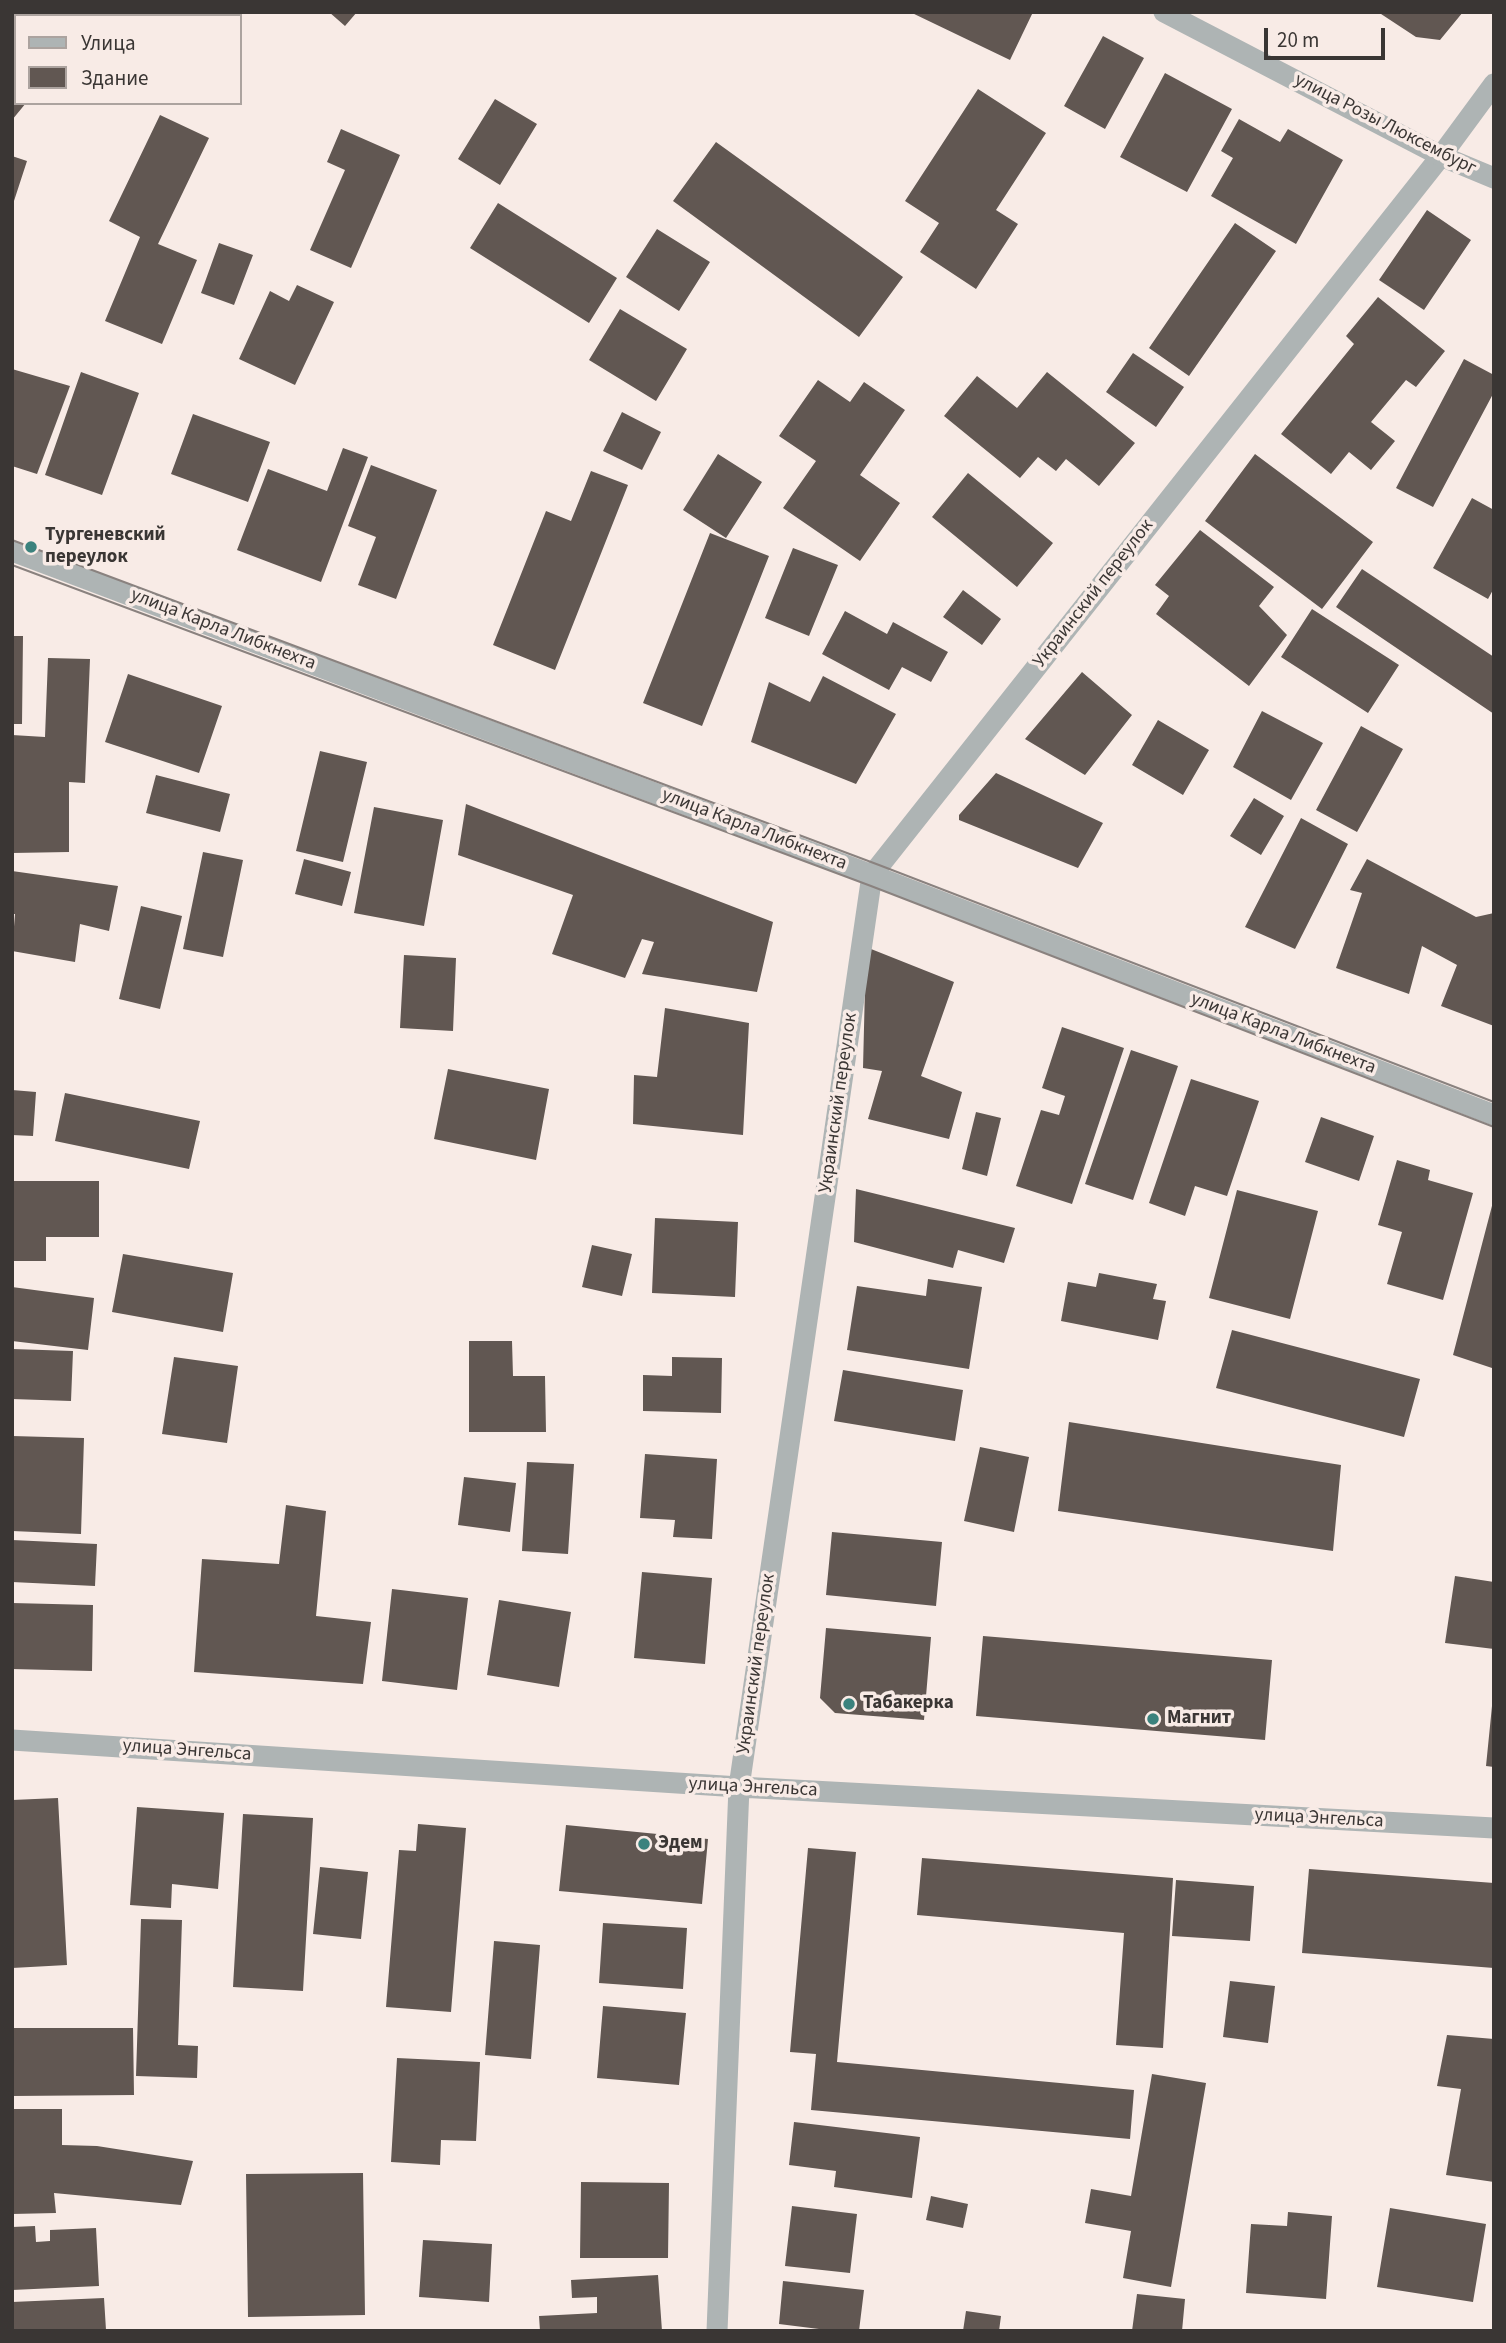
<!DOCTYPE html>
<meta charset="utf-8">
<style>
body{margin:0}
#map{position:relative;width:1506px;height:2343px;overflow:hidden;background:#f8ebe6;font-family:"Source Sans 3",sans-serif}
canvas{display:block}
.frame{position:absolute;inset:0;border:14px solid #3a3634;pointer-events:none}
.legend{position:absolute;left:14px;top:14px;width:228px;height:91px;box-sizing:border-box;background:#f8ebe6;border:2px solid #aca39f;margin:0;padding:9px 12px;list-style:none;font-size:21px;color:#3a3634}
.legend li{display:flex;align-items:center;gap:14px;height:35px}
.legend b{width:35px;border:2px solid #aca39f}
.scale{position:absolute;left:1264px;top:28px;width:121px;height:32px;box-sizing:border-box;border:4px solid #3a3634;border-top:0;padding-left:9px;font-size:21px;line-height:24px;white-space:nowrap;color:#3a3634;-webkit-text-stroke:5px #f8ebe6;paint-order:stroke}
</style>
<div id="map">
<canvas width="1506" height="2343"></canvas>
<div class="frame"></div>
<ul class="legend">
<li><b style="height:9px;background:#aeb4b4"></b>Улица</li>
<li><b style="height:19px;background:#615752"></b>Здание</li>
</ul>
<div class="scale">20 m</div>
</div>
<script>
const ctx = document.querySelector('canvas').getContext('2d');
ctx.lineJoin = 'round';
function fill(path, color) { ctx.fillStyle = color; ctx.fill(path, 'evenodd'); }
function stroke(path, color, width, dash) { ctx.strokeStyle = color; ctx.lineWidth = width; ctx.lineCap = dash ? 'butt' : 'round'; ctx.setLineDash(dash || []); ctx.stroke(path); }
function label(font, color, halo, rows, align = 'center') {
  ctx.font = font + ' "Source Sans 3",sans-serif'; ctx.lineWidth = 7; ctx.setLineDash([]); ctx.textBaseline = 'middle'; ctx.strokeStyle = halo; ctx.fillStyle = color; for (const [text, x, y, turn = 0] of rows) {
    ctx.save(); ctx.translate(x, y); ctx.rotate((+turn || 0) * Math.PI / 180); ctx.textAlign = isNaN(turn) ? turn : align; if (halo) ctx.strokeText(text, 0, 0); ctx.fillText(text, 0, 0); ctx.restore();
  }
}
const building = new Path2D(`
 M329,12H357L345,26Z
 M910,12H1033L1010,60Z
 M1378,12H1463L1440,40L1416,37Z
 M1103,36L1144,58L1105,129L1064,106Z
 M16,53V103H26L12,120V57Z
 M1165,73L1232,109L1187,192L1120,157Z
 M978,89L1046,133L996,210L1018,224L976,289L920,252L939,223L905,201Z
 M495,99L537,124L500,185L458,159Z
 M160,115L209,138L158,244L197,260L162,344L105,321L140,237L109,221Z
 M1239,119L1280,142L1288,129L1343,160L1296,244L1211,196L1233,158L1221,151Z
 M341,129L400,155L351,268L310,250L345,170L327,162Z
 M716,142L903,277L859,337L673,201Z
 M12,156L27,161L13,204H12Z
 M498,203L617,278L589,323L470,248Z
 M1427,210L1471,240L1424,310L1379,280Z
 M1235,223L1276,251L1189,376L1149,348Z
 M657,229L710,262L679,311L626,277Z
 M219,243L253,255L234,305L201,293Z
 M297,285L334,302L295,385L239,359L270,291L289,301Z
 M1378,297L1445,351L1416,387L1406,380L1371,422L1395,441L1371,470L1349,452L1331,474L1281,434L1354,344L1346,336Z
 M620,309L687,349L656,401L589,360Z
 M1133,353L1184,387L1156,427L1106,392Z
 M1464,359L1494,375V392L1433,507L1396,488Z
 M12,369L70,386L37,474L12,466Z
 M81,372L139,393L102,495L45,475Z
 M1047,372L1135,443L1099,486L1066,459L1056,471L1038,457L1020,478L944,416L977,376L1017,408Z
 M818,380L850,402L864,382L905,410L860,475L900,503L860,561L783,508L816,461L779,436Z
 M622,412L661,432L642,470L603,451Z
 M193,414L270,442L248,502L171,474Z
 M343,448L368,457L321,582L237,550L268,469L327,491Z
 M718,454L762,482L726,538L683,510Z
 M1255,454L1373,542L1322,609L1205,521Z
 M371,465L437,490L396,599L358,585L376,537L348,526Z
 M591,471L628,485L555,670L493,645L546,511L571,521Z
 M968,473L1053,543L1017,587L932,517Z
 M1472,498L1494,510V588L1488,599L1433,568Z
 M1200,530L1274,587L1259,606L1287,635L1249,686L1156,614L1169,596L1155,585Z
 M710,533L769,556L702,726L643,703Z
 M793,548L838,565L809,636L765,618Z
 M1362,569L1494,657V714L1336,607Z
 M963,590L1001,619L982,645L943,617Z
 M1312,609L1399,665L1368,713L1281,657Z
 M845,611L887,634L893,622L948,652L931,682L902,667L889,690L822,654Z
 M12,636H23L22,724H12Z
 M48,658L90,659L85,783L69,782V852L12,853V735L45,737Z
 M1082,672L1132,715L1085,775L1025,739Z
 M128,674L222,706L199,773L105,742Z
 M823,676L896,714L856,784L751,742L769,682L810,702Z
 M1262,711L1323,743L1291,800L1233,767Z
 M1158,720L1209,750L1183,795L1132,765Z
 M1361,726L1403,749L1357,832L1316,810Z
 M320,751L367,762L343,862L296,851Z
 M996,773L1103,823L1078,868L959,820V815Z
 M156,775L230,794L220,832L146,813Z
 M1254,798L1284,816L1261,855L1230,836Z
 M466,804L773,922L757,992L642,974L654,942L642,939L625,978L552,954L573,895L458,855Z
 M374,807L443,820L424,926L354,913Z
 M1301,818L1348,844L1295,949L1245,927Z
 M203,852L243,860L223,957L183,949Z
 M304,859L351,872L342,906L295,894Z
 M1367,859L1476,917L1494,913V1026L1441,1006L1457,965L1422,946L1409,994L1336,968L1362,893L1350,890Z
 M12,871L118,886L109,931L80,924L75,962L12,951L15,914H12Z
 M141,906L182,916L160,1009L119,999Z
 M866,947L954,982L921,1076L962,1092L949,1139L868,1119L882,1071L863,1068Z
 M404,955L456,958L453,1031L400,1028Z
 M665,1008L749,1023L743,1135L633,1124L634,1075L657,1077Z
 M1062,1027L1124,1048L1072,1204L1016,1186L1041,1110L1059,1115L1065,1096L1042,1088Z
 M1131,1050L1178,1066L1133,1200L1085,1184Z
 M448,1069L549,1089L536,1160L434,1139Z
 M1191,1079L1259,1101L1227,1196L1195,1186L1185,1216L1149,1203Z
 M12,1090L36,1092L33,1136L12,1135Z
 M65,1093L200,1121L189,1169L55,1141Z
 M976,1112L1001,1118L987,1176L962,1169Z
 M1321,1117L1374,1136L1359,1181L1305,1162Z
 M1397,1160L1430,1170L1428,1180L1473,1193L1443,1300L1387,1284L1402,1232L1378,1225Z
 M12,1181H99V1237H46V1261H12Z
 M856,1189L1015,1228L1004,1263L958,1250L953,1268L854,1242Z
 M1237,1190L1318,1211L1290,1319L1209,1298Z
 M1493,1202L1494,1362L1492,1368L1453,1355Z
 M655,1218L738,1222L735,1297L652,1293Z
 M592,1245L632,1254L622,1296L582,1287Z
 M123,1254L233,1273L223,1332L112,1312Z
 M1099,1273L1157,1284L1153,1299L1166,1301L1158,1340L1061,1321L1068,1282L1096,1287Z
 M928,1279L982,1287L969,1369L847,1350L857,1286L926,1296Z
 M12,1287L94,1298L88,1350L12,1341Z
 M1232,1330L1420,1379L1404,1437L1216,1388Z
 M469,1341H512L513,1376H545L546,1432H469Z
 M12,1349L73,1351L71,1401L12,1399Z
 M174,1357L238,1366L227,1443L162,1434Z
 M672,1357L722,1358L721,1413L643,1411V1375L672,1376Z
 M843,1370L963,1390L955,1441L834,1421Z
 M1069,1422L1341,1465L1333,1551L1058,1511Z
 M12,1436L84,1438L81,1534L12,1531Z
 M980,1447L1029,1457L1014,1532L964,1521Z
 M645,1454L717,1459L712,1539L673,1537L675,1520L640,1518Z
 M527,1462L574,1464L568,1554L522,1551Z
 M464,1477L516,1483L510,1532L458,1525Z
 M286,1505L326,1511L316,1616L371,1622L363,1684L194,1672L202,1559L279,1564Z
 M832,1532L942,1542L936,1606L826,1595Z
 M12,1540L97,1544L95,1586L12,1582Z
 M642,1572L712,1578L705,1664L634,1658Z
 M1455,1576L1494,1582V1649L1445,1643Z
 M392,1589L468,1598L457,1690L382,1681Z
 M499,1600L571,1612L559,1687L487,1675Z
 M12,1603L93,1605L92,1671L12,1669Z
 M826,1628L931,1637L924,1720L835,1713L820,1698Z
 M983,1636L1272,1660L1265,1740L976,1716Z
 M1492,1706H1494V1767L1486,1766Z
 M58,1798L67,1965L12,1968V1800Z
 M137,1807L224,1813L218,1889L172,1884L171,1908L130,1905Z
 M243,1814L313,1818L303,1991L233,1987Z
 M418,1824L466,1828L451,2012L386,2007L399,1850L416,1851Z
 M566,1825L708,1839L702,1904L559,1891Z
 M808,1848L856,1852L837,2062L1134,2090L1130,2139L811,2110L816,2054L790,2052Z
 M922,1858L1173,1878L1163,2048L1116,2045L1124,1933L917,1915Z
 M320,1867L368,1872L361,1939L313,1934Z
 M1309,1869L1494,1883V1968L1302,1953Z
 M1176,1880L1254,1886L1250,1941L1172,1936Z
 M141,1919L182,1920L178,2045L198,2046L197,2078L136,2076Z
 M603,1923L687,1928L683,1989L599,1983Z
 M494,1941L540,1945L531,2059L485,2055Z
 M1230,1981L1275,1986L1268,2043L1223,2037Z
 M603,2006L686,2013L679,2085L597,2078Z
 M12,2028H133L134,2095L12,2096Z
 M1447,2035L1494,2039V2182L1446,2175L1461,2089L1437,2086Z
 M397,2058L480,2062L476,2141L441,2140L440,2165L391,2162Z
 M1152,2074L1206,2083L1171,2287L1123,2278L1131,2231L1085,2223L1091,2189L1131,2196Z
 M12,2109H62V2145L97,2146L193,2161L181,2205L54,2193L56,2213L12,2214Z
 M794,2122L920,2137L912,2198L834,2187L836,2171L789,2165Z
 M363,2173L365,2315L248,2317L246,2174Z
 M581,2182L669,2183L668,2258H580Z
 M931,2196L968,2204L963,2228L926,2220Z
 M792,2206L857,2214L850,2273L785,2266Z
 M1390,2208L1486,2224L1473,2302L1377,2287Z
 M1288,2212L1332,2216L1326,2299L1246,2293L1251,2224L1287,2226Z
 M35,2226L36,2242L50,2241V2230L96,2228L99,2286L12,2290V2227Z
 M423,2240L492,2244L489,2302L419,2297Z
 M658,2275L662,2331H540L539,2316L597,2313V2297L572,2298L571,2280Z
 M783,2281L864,2290L859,2331H835L779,2324Z
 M1137,2294L1185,2299L1182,2331H1132Z
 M104,2298L106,2330L12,2331V2302Z
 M966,2311L1001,2316L999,2331H963Z`);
const minor = new Path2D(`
 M12,551L872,875L1494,1115
 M12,1740L739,1787L1494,1828
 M717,2331L739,1787L872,875L1441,156L1494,84`);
const tertiary = new Path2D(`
 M1164,12L1441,156L1494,178`);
const tram = new Path2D(`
 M12,540L879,865L1494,1102
 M12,565L871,886L1494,1127`);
const markers = [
 [31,547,7,"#3b827d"],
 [849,1704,7,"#3b827d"],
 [1153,1719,7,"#3b827d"],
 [644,1844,7,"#3b827d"]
];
const streetNames = [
 ["улица Розы Люксембург",1385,125,27],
 ["Украинский переулок",1094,594,-52],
 ["улица Карла Либкнехта",223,630,21],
 ["улица Карла Либкнехта",754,830,21],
 ["улица Карла Либкнехта",1283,1034,21],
 ["Украинский переулок",839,1103,-82],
 ["Украинский переулок",757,1664,-82],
 ["улица Энгельса",187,1751,4],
 ["улица Энгельса",753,1788,3],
 ["улица Энгельса",1319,1819,3]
];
const poiNames = [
 ["Тургеневский",45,536],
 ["переулок",45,558],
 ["Табакерка",863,1704],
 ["Магнит",1167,1719],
 ["Эдем",658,1844]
];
fill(building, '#615752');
stroke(minor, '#aeb4b4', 21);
stroke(tertiary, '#aeb4b4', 21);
stroke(tram, '#8a827f', 2);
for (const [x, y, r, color] of markers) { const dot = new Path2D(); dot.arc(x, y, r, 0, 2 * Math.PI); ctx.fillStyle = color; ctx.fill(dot); stroke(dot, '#f8ebe6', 2.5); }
label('19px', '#3a3634', '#f8ebe6', streetNames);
label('bold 19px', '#3a3634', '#f8ebe6', poiNames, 'left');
</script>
